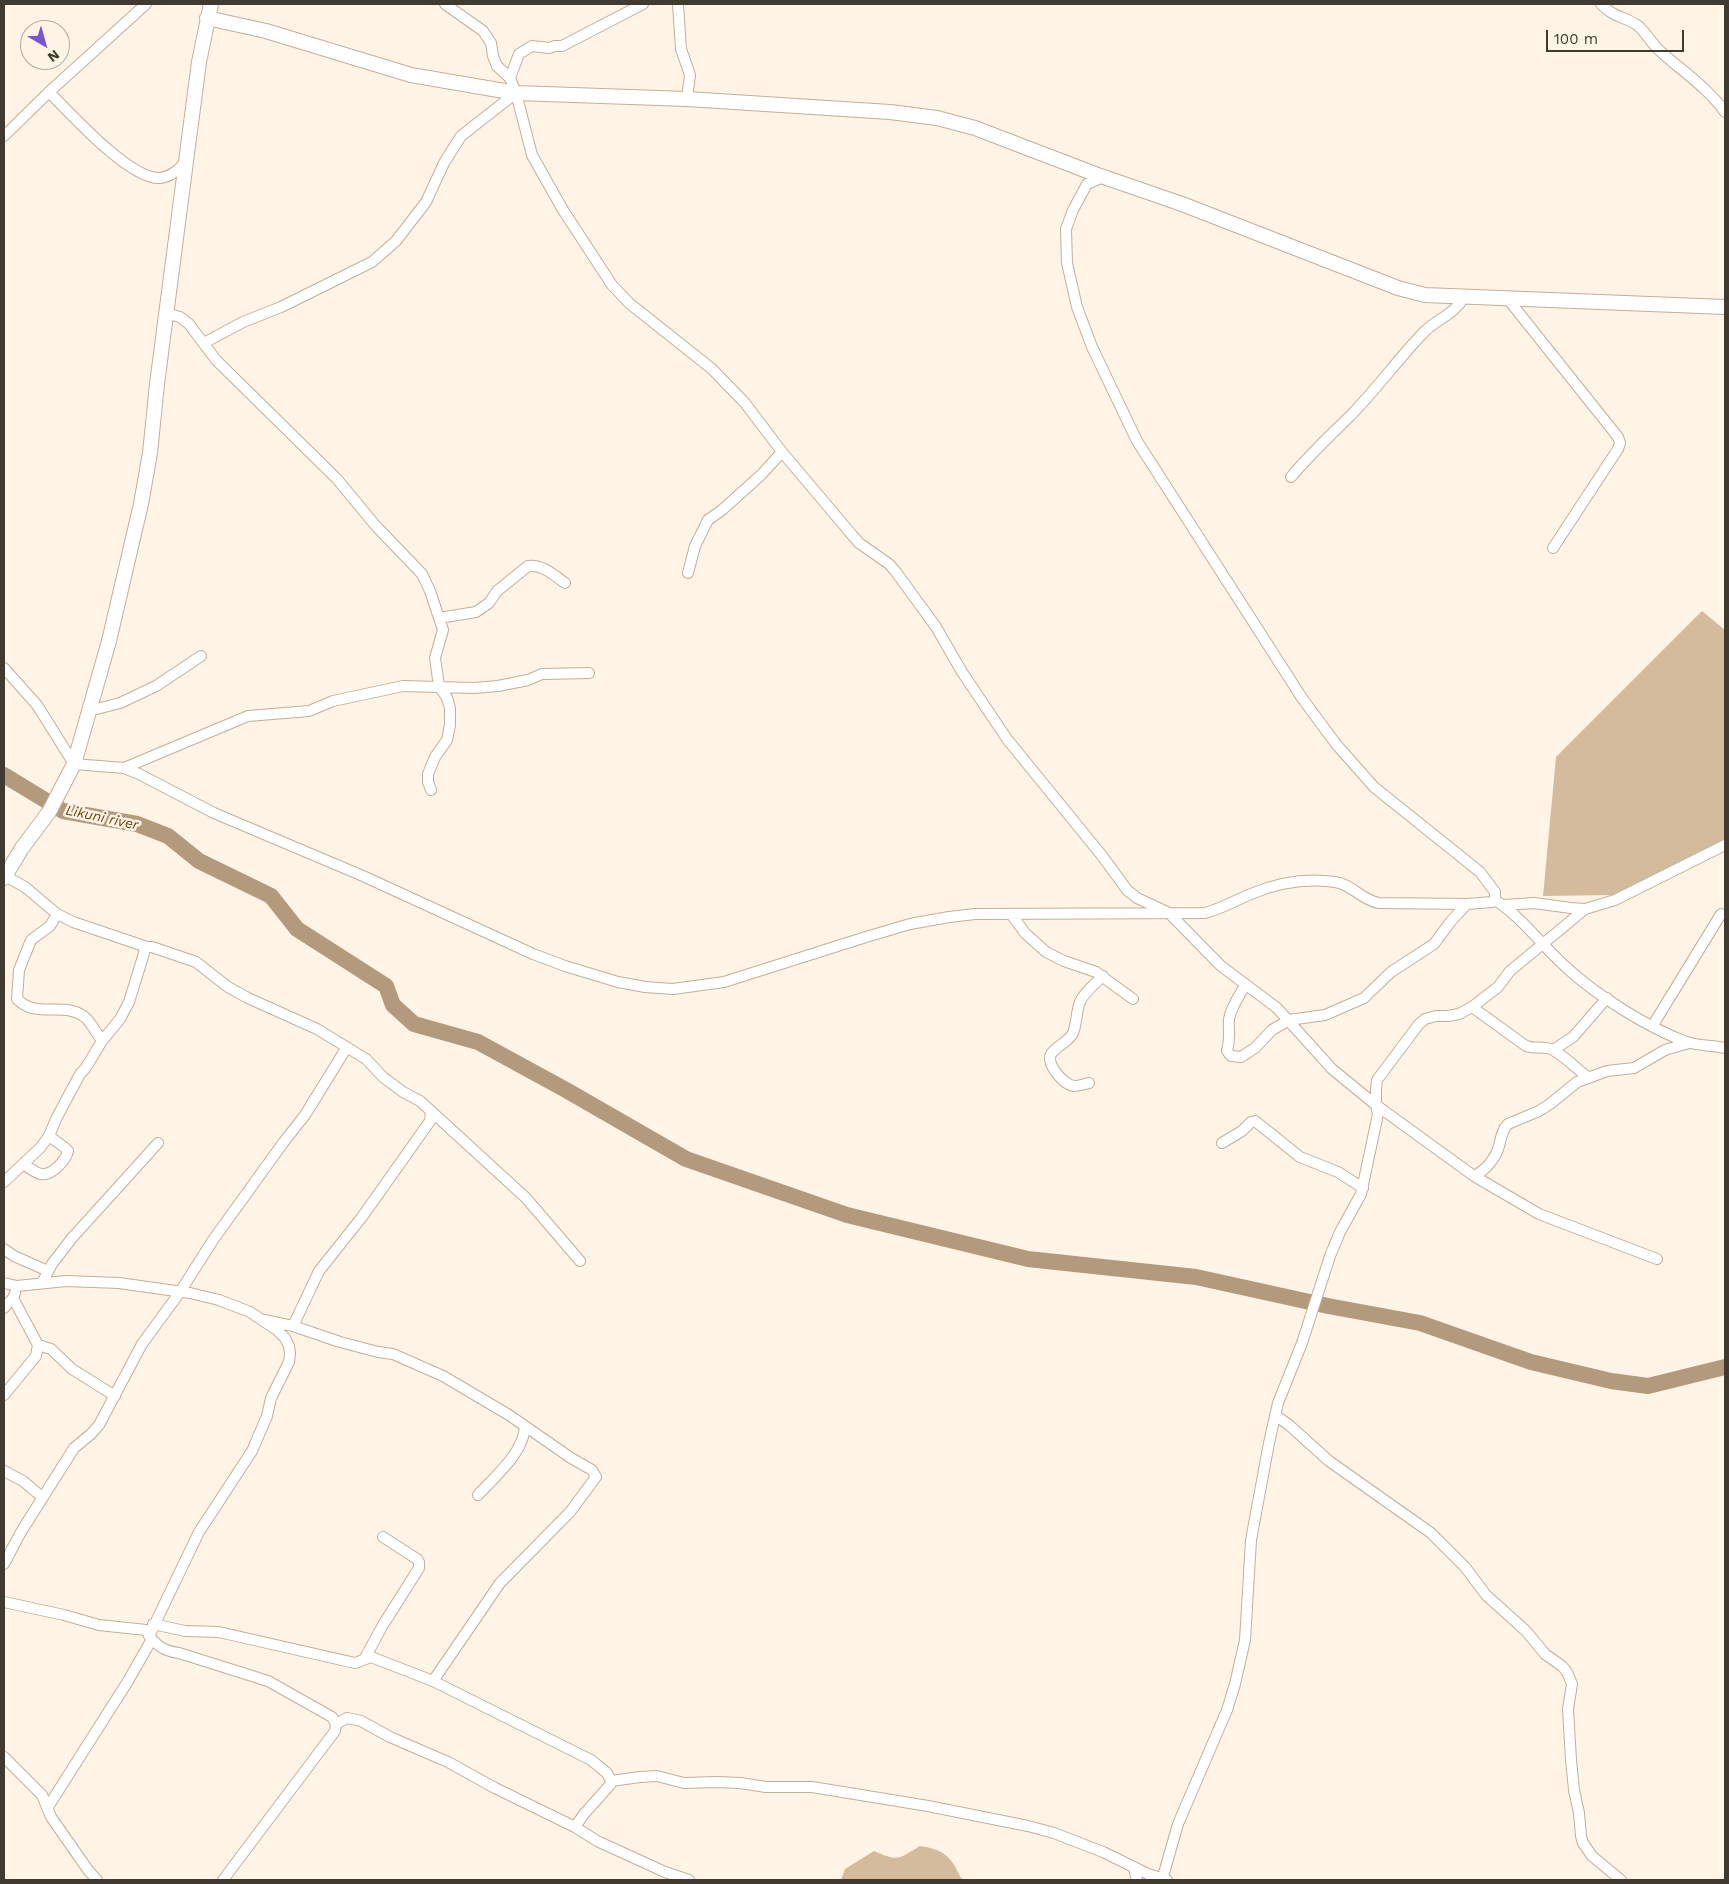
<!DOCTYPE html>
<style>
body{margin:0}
#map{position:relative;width:1729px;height:1884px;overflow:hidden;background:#fff4e6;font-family:"Work Sans",sans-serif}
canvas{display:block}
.frame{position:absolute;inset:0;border:5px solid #413a31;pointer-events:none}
.north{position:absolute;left:20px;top:20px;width:50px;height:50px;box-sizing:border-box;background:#fff4e6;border:1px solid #b3aa9e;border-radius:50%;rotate:142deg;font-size:14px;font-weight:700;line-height:20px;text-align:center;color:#413a31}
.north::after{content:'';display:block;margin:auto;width:18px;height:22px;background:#7856d0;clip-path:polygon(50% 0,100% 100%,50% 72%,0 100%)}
.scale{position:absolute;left:1546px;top:30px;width:138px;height:22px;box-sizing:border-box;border:2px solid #413a31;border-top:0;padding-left:6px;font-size:15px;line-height:18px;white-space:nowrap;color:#413a31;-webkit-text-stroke:4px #fff4e6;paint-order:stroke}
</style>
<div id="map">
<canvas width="1729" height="1884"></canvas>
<div class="frame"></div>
<div class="north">N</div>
<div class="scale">100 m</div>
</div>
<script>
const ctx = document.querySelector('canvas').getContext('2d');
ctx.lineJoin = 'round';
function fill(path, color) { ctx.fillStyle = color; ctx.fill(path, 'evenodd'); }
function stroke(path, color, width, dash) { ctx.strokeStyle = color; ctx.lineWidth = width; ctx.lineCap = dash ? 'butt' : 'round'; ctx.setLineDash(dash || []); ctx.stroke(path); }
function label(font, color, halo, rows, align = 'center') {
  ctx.font = font + ' "Work Sans",sans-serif'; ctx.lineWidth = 5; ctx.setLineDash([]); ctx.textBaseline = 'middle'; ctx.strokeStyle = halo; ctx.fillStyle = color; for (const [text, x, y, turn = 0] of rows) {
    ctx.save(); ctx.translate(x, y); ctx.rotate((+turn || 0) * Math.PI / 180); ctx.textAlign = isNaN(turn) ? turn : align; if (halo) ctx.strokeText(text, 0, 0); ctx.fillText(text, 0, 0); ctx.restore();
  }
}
const forest = new Path2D(`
 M1702,611L1725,630V840L1614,895L1543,896L1556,757Z
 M920,1846C944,1850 951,1856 961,1878L965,1880H841L845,1869L874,1851C899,1862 898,1859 920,1846Z`);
const river = new Path2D(`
 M4,775L63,811L137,824L168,836L199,861L271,896L297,929L386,986L393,1005L414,1024L478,1042L566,1090L686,1159L847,1215L1028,1259L1196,1277L1328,1306L1420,1323L1531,1362L1611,1381L1648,1386L1725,1367`);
const minor = new Path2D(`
 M445,4L483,31L491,43L493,56L497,66L510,78
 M643,4L562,46H555L549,48L532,46L519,54L510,78L516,93L532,155L563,210L612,285L629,303L712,369L745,403L782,452L847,529L859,543L889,564L896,572L936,627L962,672L1007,739L1103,857L1127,890L1137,898L1169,913L1221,966L1277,1008L1332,1069L1376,1105L1378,1114L1361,1194L1340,1232L1330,1256L1302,1343L1278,1403L1269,1443L1251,1540L1245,1640L1235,1684L1227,1710L1178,1824L1162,1880
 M678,4L681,49L690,75L687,99
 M1601,4C1614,18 1624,16 1637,25C1646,32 1652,44 1660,51C1683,72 1707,87 1725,112
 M49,92C70,113 130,180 160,178C171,177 179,169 186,162
 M4,136L49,92L146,4
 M1507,298L1618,437L1620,443L1618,449L1553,548
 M166,313L180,317L189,324L216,360L337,479L375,525L422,574L430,591L443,630L435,658L439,686L447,698L450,708V725L447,740L435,757L428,774V782L431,790
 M204,343L243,322L281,307L372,262L396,241L426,202L444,163L461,136L516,93
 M1291,477C1310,454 1332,434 1353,413C1378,387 1399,358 1424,332C1438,318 1454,315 1464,297
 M688,573L695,546L708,520L722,510L761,475L782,452
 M439,618L476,612L489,603L497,591L528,566C542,564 554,575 565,583
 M4,668L37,705L74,764L124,768L139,774L214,813L363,876L533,954L565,966L618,982L645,987L673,989L724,982L866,937L910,924L949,917L975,914L1205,913C1221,909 1236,900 1251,894C1277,883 1307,878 1335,882C1352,884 1361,900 1379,903L1467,904L1492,902L1495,900V892L1480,872L1374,787L1336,744L1302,698L1137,441L1092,347L1077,307L1067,263L1066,229L1073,210L1087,184L1106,176
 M89,711L120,703L156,686L201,656
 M124,768L248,716L309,711L333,701L403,686L474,688L498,686L528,680L542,674L589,673
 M5,876L25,887L57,914L73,922L147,947
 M1495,900C1523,918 1542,946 1567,968C1596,995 1647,1027 1684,1041C1696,1046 1712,1045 1725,1048
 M1504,905L1534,903L1571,908L1585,909L1615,900L1725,845
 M1585,909L1510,971L1498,987L1472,1007L1459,1014L1448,1016H1436L1425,1019L1419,1024L1377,1080L1376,1090V1105L1474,1176L1539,1214L1657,1259
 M57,914L50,926L31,940L19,970L17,999C37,1020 65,1000 86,1018C92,1024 97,1034 102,1041
 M1011,914L1025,933L1046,952L1064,961L1096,972L1133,999
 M1245,985C1240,995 1231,1007 1229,1019C1228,1031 1231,1037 1227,1051L1231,1056L1241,1057L1255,1048L1272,1030L1289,1020L1325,1015L1364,998L1391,972L1434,944L1451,921L1467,904
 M1472,1007L1526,1046C1535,1049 1545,1046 1553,1050C1564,1056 1575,1067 1585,1075L1589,1077
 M1653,1025L1721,914
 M1553,1050L1573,1037L1607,998
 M1089,1083C1084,1084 1079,1086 1074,1086C1064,1085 1046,1065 1051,1054C1056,1046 1069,1042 1073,1033C1077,1023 1076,1012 1080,1002C1084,992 1095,984 1103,976
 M1222,1143L1242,1131L1251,1122L1255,1121L1300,1157L1338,1172L1363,1188
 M23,1164C28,1167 35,1173 41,1174C52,1176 66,1160 68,1151L64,1147L49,1136
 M1474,1176C1485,1171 1496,1158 1499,1146C1501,1138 1502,1130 1508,1124L1539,1111L1550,1104L1577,1082L1607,1071L1634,1068L1665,1050L1689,1043
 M4,1182L40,1148L49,1136L56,1119L80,1074L85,1069L102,1041L120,1019L129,1002L145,950L147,947H152L196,962L228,987L248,998L317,1029L366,1059L383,1077L403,1092L420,1101L526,1198L580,1261
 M4,1249L14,1256L48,1271
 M4,1283L17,1286L66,1281L119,1283L190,1293L219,1300L250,1312L277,1330L285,1338L289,1346L290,1354L289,1362L271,1398L267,1416L252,1451L199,1532L149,1636
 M42,1283L52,1264L72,1238L158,1143
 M4,1308L13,1298L15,1293
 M293,1326L319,1271L362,1217L406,1155L430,1121L431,1111
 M38,1345L51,1349L72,1369L115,1396
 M4,1395L36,1356L38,1345L13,1298
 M1275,1415L1289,1425L1329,1461L1431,1533L1465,1567L1486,1595L1526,1631L1545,1654L1562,1666L1567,1672L1572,1684L1568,1709L1571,1760L1574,1790L1579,1813L1581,1836L1583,1843L1592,1856L1621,1880
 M4,1471L23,1481L42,1497
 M478,1495C495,1476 524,1453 525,1426
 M4,1564L21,1532L74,1448L91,1434L99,1425L142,1344L180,1292L213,1240L283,1143L305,1115L347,1047
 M4,1602L64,1615L99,1625L146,1630C153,1644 163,1651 179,1653L268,1681L332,1717L336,1724L335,1731L223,1880
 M153,1624L185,1631L219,1632L355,1663L371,1657L433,1681L500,1583L570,1512L596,1477L592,1470L571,1458L509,1415L443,1376L393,1354L378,1352L340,1342L293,1326L264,1320
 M365,1658L383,1625L419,1568V1562L417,1559L383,1537
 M433,1681L591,1760L607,1773L611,1781L610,1785L584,1814L575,1827
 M336,1724L347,1718L361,1721L390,1737L448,1762L495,1788L575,1827L597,1841L665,1872L689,1880
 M4,1757L42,1795L51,1817L88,1870L97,1880
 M611,1781L640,1777L657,1776L684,1783L716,1782L740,1783L766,1787H812L928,1806L1028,1826L1054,1833L1103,1852L1148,1874L1167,1880
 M48,1807L128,1681L152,1639
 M1134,1868L1137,1880`);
const tertiary = new Path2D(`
 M207,18L266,31L411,75L516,93L687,99L890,112L937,118L975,128L1095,174L1182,204L1398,288L1425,295L1725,307
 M4,878L22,848L49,812L74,764L109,641L141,504L150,453L157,384L199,62L211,4`);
const waterNames = [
 ["Likuni river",102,818,12]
];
fill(forest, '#d4bb9c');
stroke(river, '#b39a7c', 16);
stroke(minor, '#c1af99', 12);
stroke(tertiary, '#c1af99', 16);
stroke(minor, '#fff', 10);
stroke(tertiary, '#fff', 14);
label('italic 14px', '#694611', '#fff4e6', waterNames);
</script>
